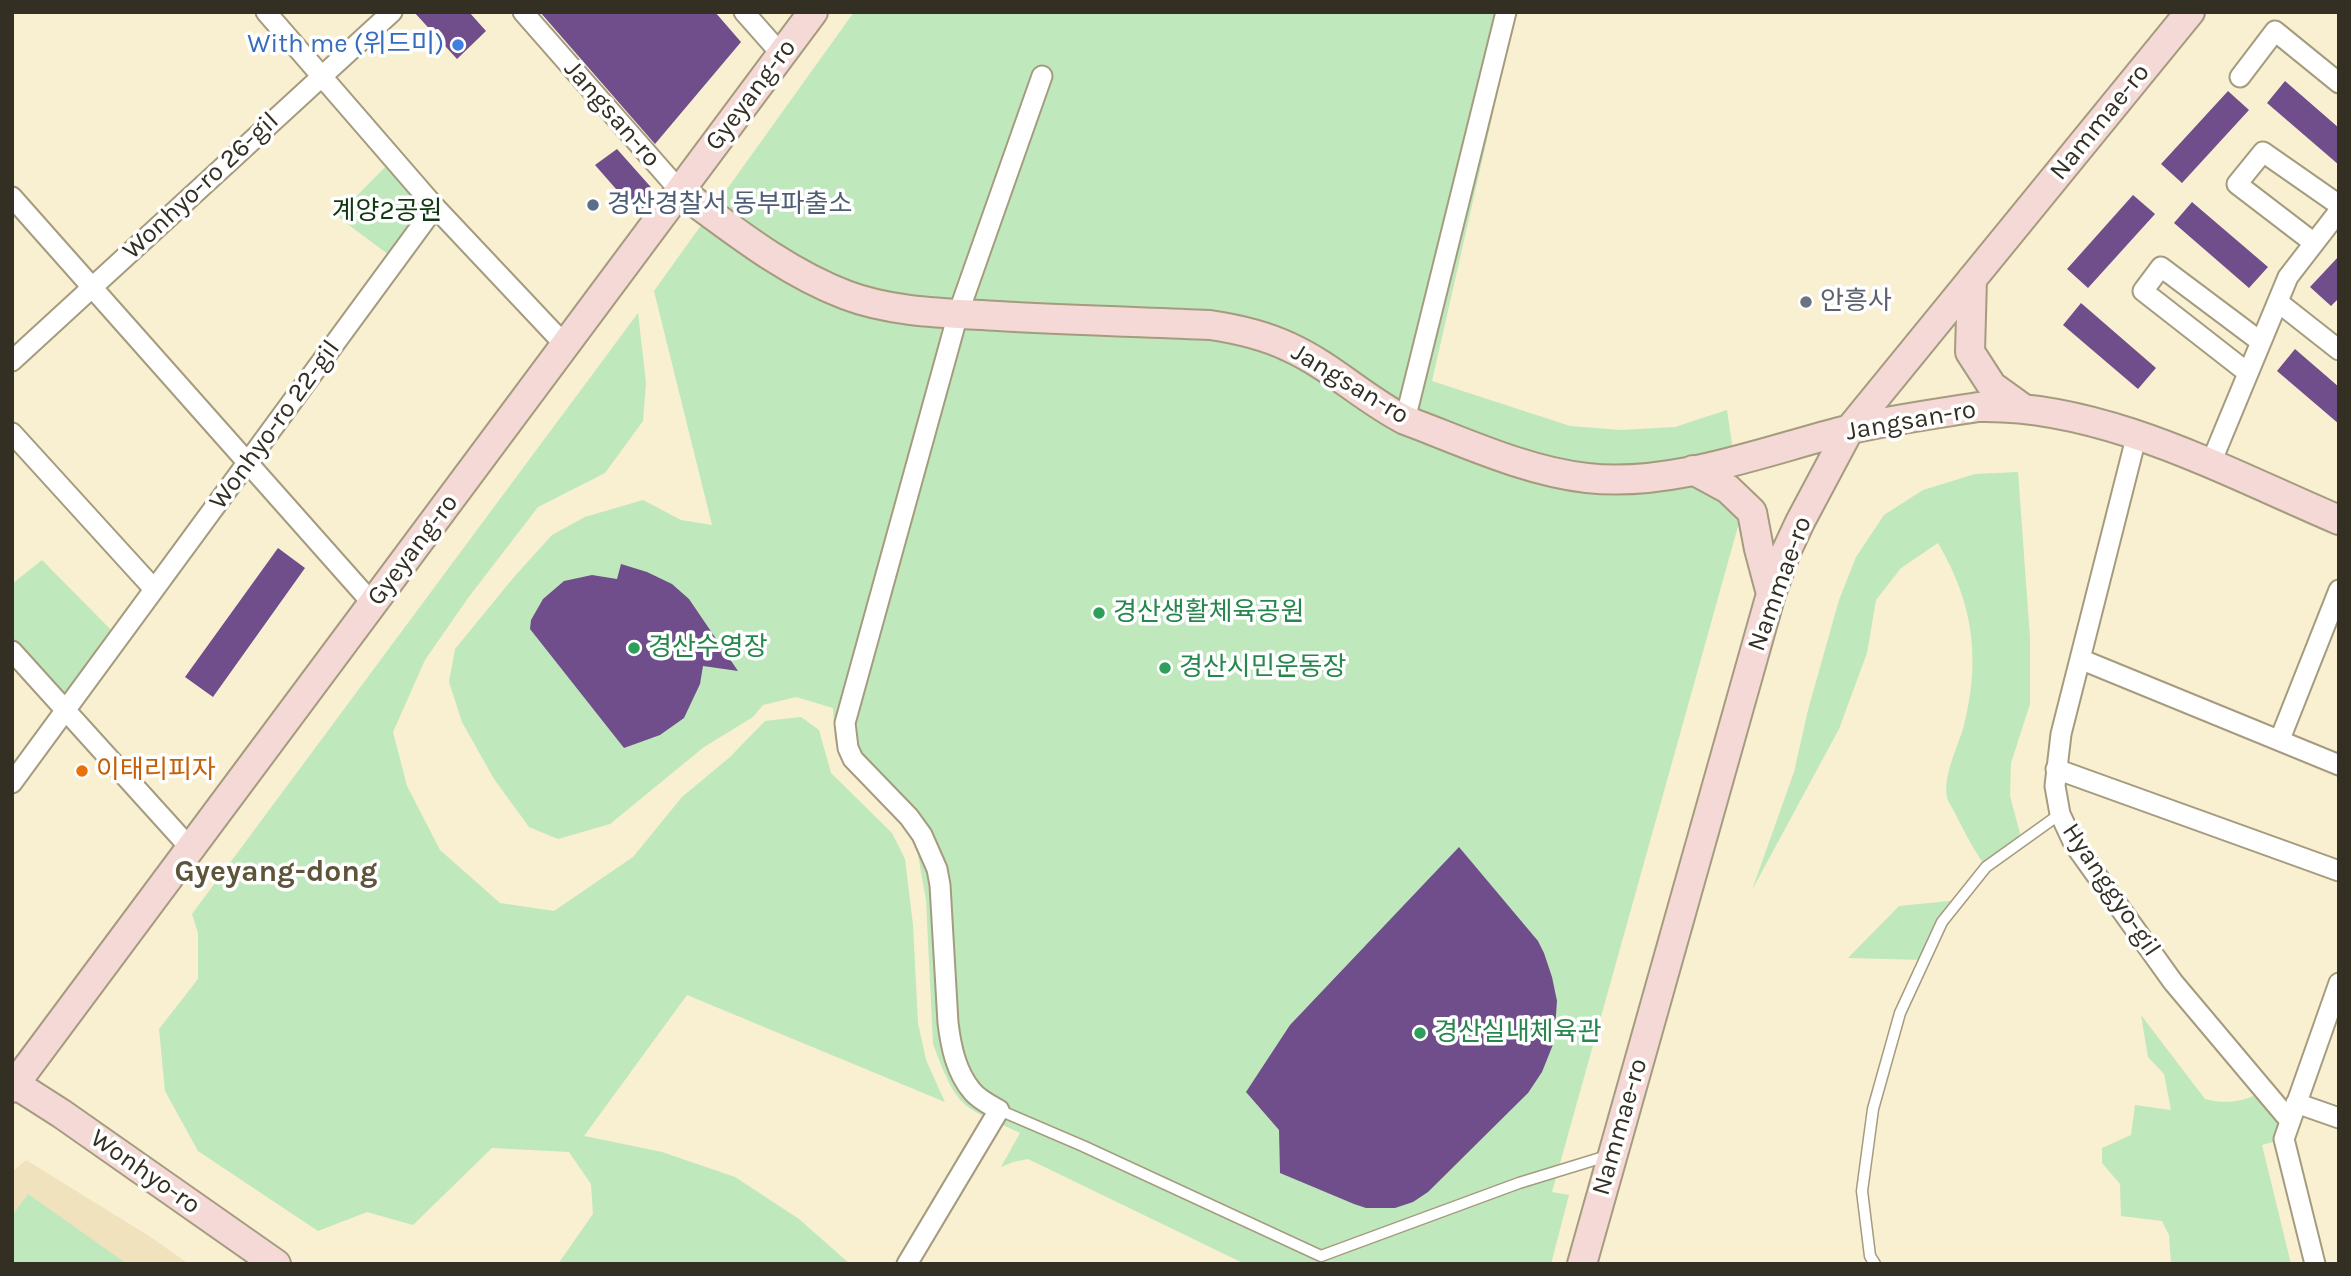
<!DOCTYPE html>
<meta charset="utf-8">
<style>
body{margin:0}
#map{position:relative;width:2351px;height:1276px;overflow:hidden;background:#f9efd1;font-family:Karla,sans-serif}
canvas{display:block}
.frame{position:absolute;inset:0;border:14px solid #332f23;pointer-events:none}
</style>
<div id="map">
<canvas width="2351" height="1276"></canvas>
<div class="frame"></div>
</div>
<script>
const ctx = document.querySelector('canvas').getContext('2d');
ctx.lineJoin = 'round';
function fill(path, color) { ctx.fillStyle = color; ctx.fill(path, 'evenodd'); }
function stroke(path, color, width, dash) { ctx.strokeStyle = color; ctx.lineWidth = width; ctx.lineCap = dash ? 'butt' : 'round'; ctx.setLineDash(dash || []); ctx.stroke(path); }
function label(font, color, halo, rows, align = 'center') {
  ctx.font = font + ' Karla,"Noto Sans KR",sans-serif'; ctx.lineWidth = 7; ctx.setLineDash([]); ctx.textBaseline = 'middle'; ctx.strokeStyle = halo; ctx.fillStyle = color; for (const [text, x, y, turn = 0] of rows) {
    ctx.save(); ctx.translate(x, y); ctx.rotate((+turn || 0) * Math.PI / 180); ctx.textAlign = isNaN(turn) ? turn : align; if (halo) ctx.strokeText(text, 0, 0); ctx.fillText(text, 0, 0); ctx.restore();
  }
}
const built = new Path2D(`
 M26,1160L149,1236L189,1264H12V1172Z`);
const green = new Path2D(`
 M854,12H1516L1432,381L1570,426L1621,430L1675,427L1727,410L1742,512L1552,1192L1569,1195L1551,1264H1245L1028,1159L1013,1162L1001,1167L1020,1133C1004,1125 986,1119 971,1109C951,1097 941,1064 933,1044L926,900L918,855L909,829L844,763L835,741L833,708L796,697L763,705L753,717L704,747L610,824L558,839L529,827L494,779L462,722L449,682L455,649L514,577L552,535L585,517L643,500L681,520L712,525L654,291Z
 M391,161L431,207L393,258L337,216Z
 M638,313L646,383L643,421L605,473L538,507L468,598L425,660L393,732L407,786L440,850L500,903L554,911L633,857L682,797L730,757L765,721L801,717L819,730L831,773L892,833L905,859L913,925L918,1023L926,1060L945,1102L687,995L584,1136L662,1152L735,1177L799,1219L850,1264H558L593,1214L591,1184L569,1152L492,1148L413,1225L367,1212L318,1231L198,1151L165,1091L159,1029L198,979V933L192,914Z
 M2018,472L2030,638V704L2011,763L2010,796L2022,841L1986,867C1973,849 1964,831 1954,811C1952,807 1948,802 1947,797C1943,777 1957,748 1963,729C1981,661 1974,604 1938,543L1901,568L1876,600L1867,653L1839,729L1752,890L1794,772L1808,710L1839,600L1856,557L1884,515L1923,490L1975,474Z
 M42,560L114,633L69,697L12,637V584Z
 M1959,900L1925,960L1848,958L1899,906Z
 M2141,1015L2205,1099C2228,1105 2244,1101 2265,1091L2290,1121L2284,1139L2262,1145L2291,1264H2171L2169,1235L2162,1221L2121,1216L2120,1184L2102,1163V1148L2131,1135L2135,1105L2171,1110L2164,1074L2148,1057Z
 M28,1194L127,1264H12V1216Z`);
const building = new Path2D(`
 M414,12H469L486,31L457,59Z
 M540,12H715L741,42L655,144Z
 M2285,81L2339,128V165L2267,103Z
 M2228,91L2249,110L2182,183L2161,164Z
 M617,149L657,194L651,202L637,213L595,165Z
 M2133,195L2155,214L2088,288L2067,269Z
 M2192,202L2268,267L2249,288L2174,223Z
 M2339,256V298L2331,306L2310,287Z
 M2081,303L2156,368L2138,389L2063,325Z
 M2295,349L2339,387V424L2277,371Z
 M278,548L305,568L213,697L185,677Z
 M621,564L647,572L672,584L689,599L738,671L703,666L700,684L684,718L660,735L624,748L530,629L531,620L543,599L564,581L592,575L617,579Z
 M1459,847L1538,941L1544,953L1552,977L1557,1001L1554,1042L1542,1072L1528,1093L1428,1192L1413,1202L1395,1208H1366L1354,1204L1280,1173L1279,1130L1246,1092L1290,1025Z`);
const lane = new Path2D(`
 M999,1110L1083,1146L1321,1256L1519,1183L1607,1156
 M1875,1264L1870,1256L1862,1191L1873,1109L1900,1013L1942,922L1986,867L2060,814`);
const street = new Path2D(`
 M266,12L435,207L565,345
 M523,12L680,191
 M744,12L782,55
 M2240,77L2275,31L2339,83
 M12,197L373,604
 M2314,243L2237,184L2263,152L2339,205
 M2278,302L2339,350
 M12,361L392,12
 M2248,373L2143,291L2161,267L2261,342
 M1405,420L1506,12
 M12,433L154,589
 M2137,434L2061,734L2055,786L2060,814L2074,844L2173,982L2290,1121
 M2210,465L2288,277L2339,211
 M12,651L191,849
 M2080,659L2339,765
 M2280,739L2339,590
 M2056,769L2339,871
 M12,783L435,207
 M2296,1103L2339,1118
 M907,1264L999,1110C990,1105 978,1099 972,1091C956,1072 951,1047 948,1023L940,885L937,869L922,835L909,817L853,759L848,748L845,723L958,314L1042,76
 M2315,1264L2284,1139L2339,983`);
const secondary = new Path2D(`
 M680,191C732,229 785,272 846,295C893,313 948,313 998,316C1069,320 1139,322 1210,325C1237,329 1264,335 1289,347C1331,366 1364,399 1405,420C1464,442 1525,471 1587,478C1671,488 1767,450 1847,430C1890,420 1935,414 1978,407C2103,404 2226,472 2339,520
 M1972,279L1970,352L1992,386L2024,409
 M1693,470L1728,489L1752,512L1759,549L1771,594
 M12,1082L62,1114L276,1264
 M12,1088L813,12
 M1582,1264L1771,594L1786,552L1800,522L1849,430L2190,12`);
const markers = [
 [458,45,7,"#3f7fe0"],
 [593,205,7,"#5c6f8a"],
 [1806,302,7,"#6b7280"],
 [1099,613,7,"#2e9e5b"],
 [634,648,7,"#2e9e5b"],
 [1165,668,7,"#2e9e5b"],
 [82,771,7,"#e8710a"],
 [1420,1033,7,"#2e9e5b"]
];
const shopNames = [
 ["With me (위드미)",444,45]
];
const streetNames = [
 ["Gyeyang-ro",751,95,-53],
 ["Jangsan-ro",612,114,49],
 ["Nammae-ro",2100,122,-51],
 ["Wonhyo-ro 26-gil",201,186,-43],
 ["Jangsan-ro",1350,384,31],
 ["Jangsan-ro",1911,421,-10],
 ["Wonhyo-ro 22-gil",275,425,-54],
 ["Gyeyang-ro",413,550,-53],
 ["Nammae-ro",1780,584,-70],
 ["Hyanggyo-gil",2111,890,56],
 ["Nammae-ro",1620,1127,-74],
 ["Wonhyo-ro",145,1172,35]
];
const serviceNames = [
 ["경산경찰서 동부파출소",607,205]
];
const parkNames = [
 ["계양2공원",387,212]
];
const worshipNames = [
 ["안흥사",1820,302]
];
const leisureNames = [
 ["경산생활체육공원",1113,613],
 ["경산수영장",648,648],
 ["경산시민운동장",1179,668],
 ["경산실내체육관",1434,1033]
];
const foodNames = [
 ["이태리피자",96,771]
];
const quarterNames = [
 ["Gyeyang-dong",276,872]
];
fill(built, '#efe2bd');
fill(green, '#bfe8bd');
fill(building, '#704e8b');
stroke(lane, '#a59b7f', 13);
stroke(street, '#a59b7f', 23);
stroke(secondary, '#a59b7f', 32);
stroke(lane, '#fff', 10);
stroke(street, '#fff', 19);
stroke(secondary, '#f4d9d6', 28);
for (const [x, y, r, color] of markers) { const dot = new Path2D(); dot.arc(x, y, r, 0, 2 * Math.PI); ctx.fillStyle = color; ctx.fill(dot); stroke(dot, '#fff', 2.5); }
label('26px', '#366cbe', '#fff', shopNames, 'right');
label('26px', '#332f23', '#fff', streetNames);
label('26px', '#4e5e75', '#fff', serviceNames, 'left');
label('26px', '#103811', '#fff', parkNames);
label('26px', '#5b616d', '#fff', worshipNames, 'left');
label('26px', '#27864d', '#fff', leisureNames, 'left');
label('26px', '#c56008', '#fff', foodNames, 'left');
label('bold 30px', '#5d543a', '#fff', quarterNames);
</script>
